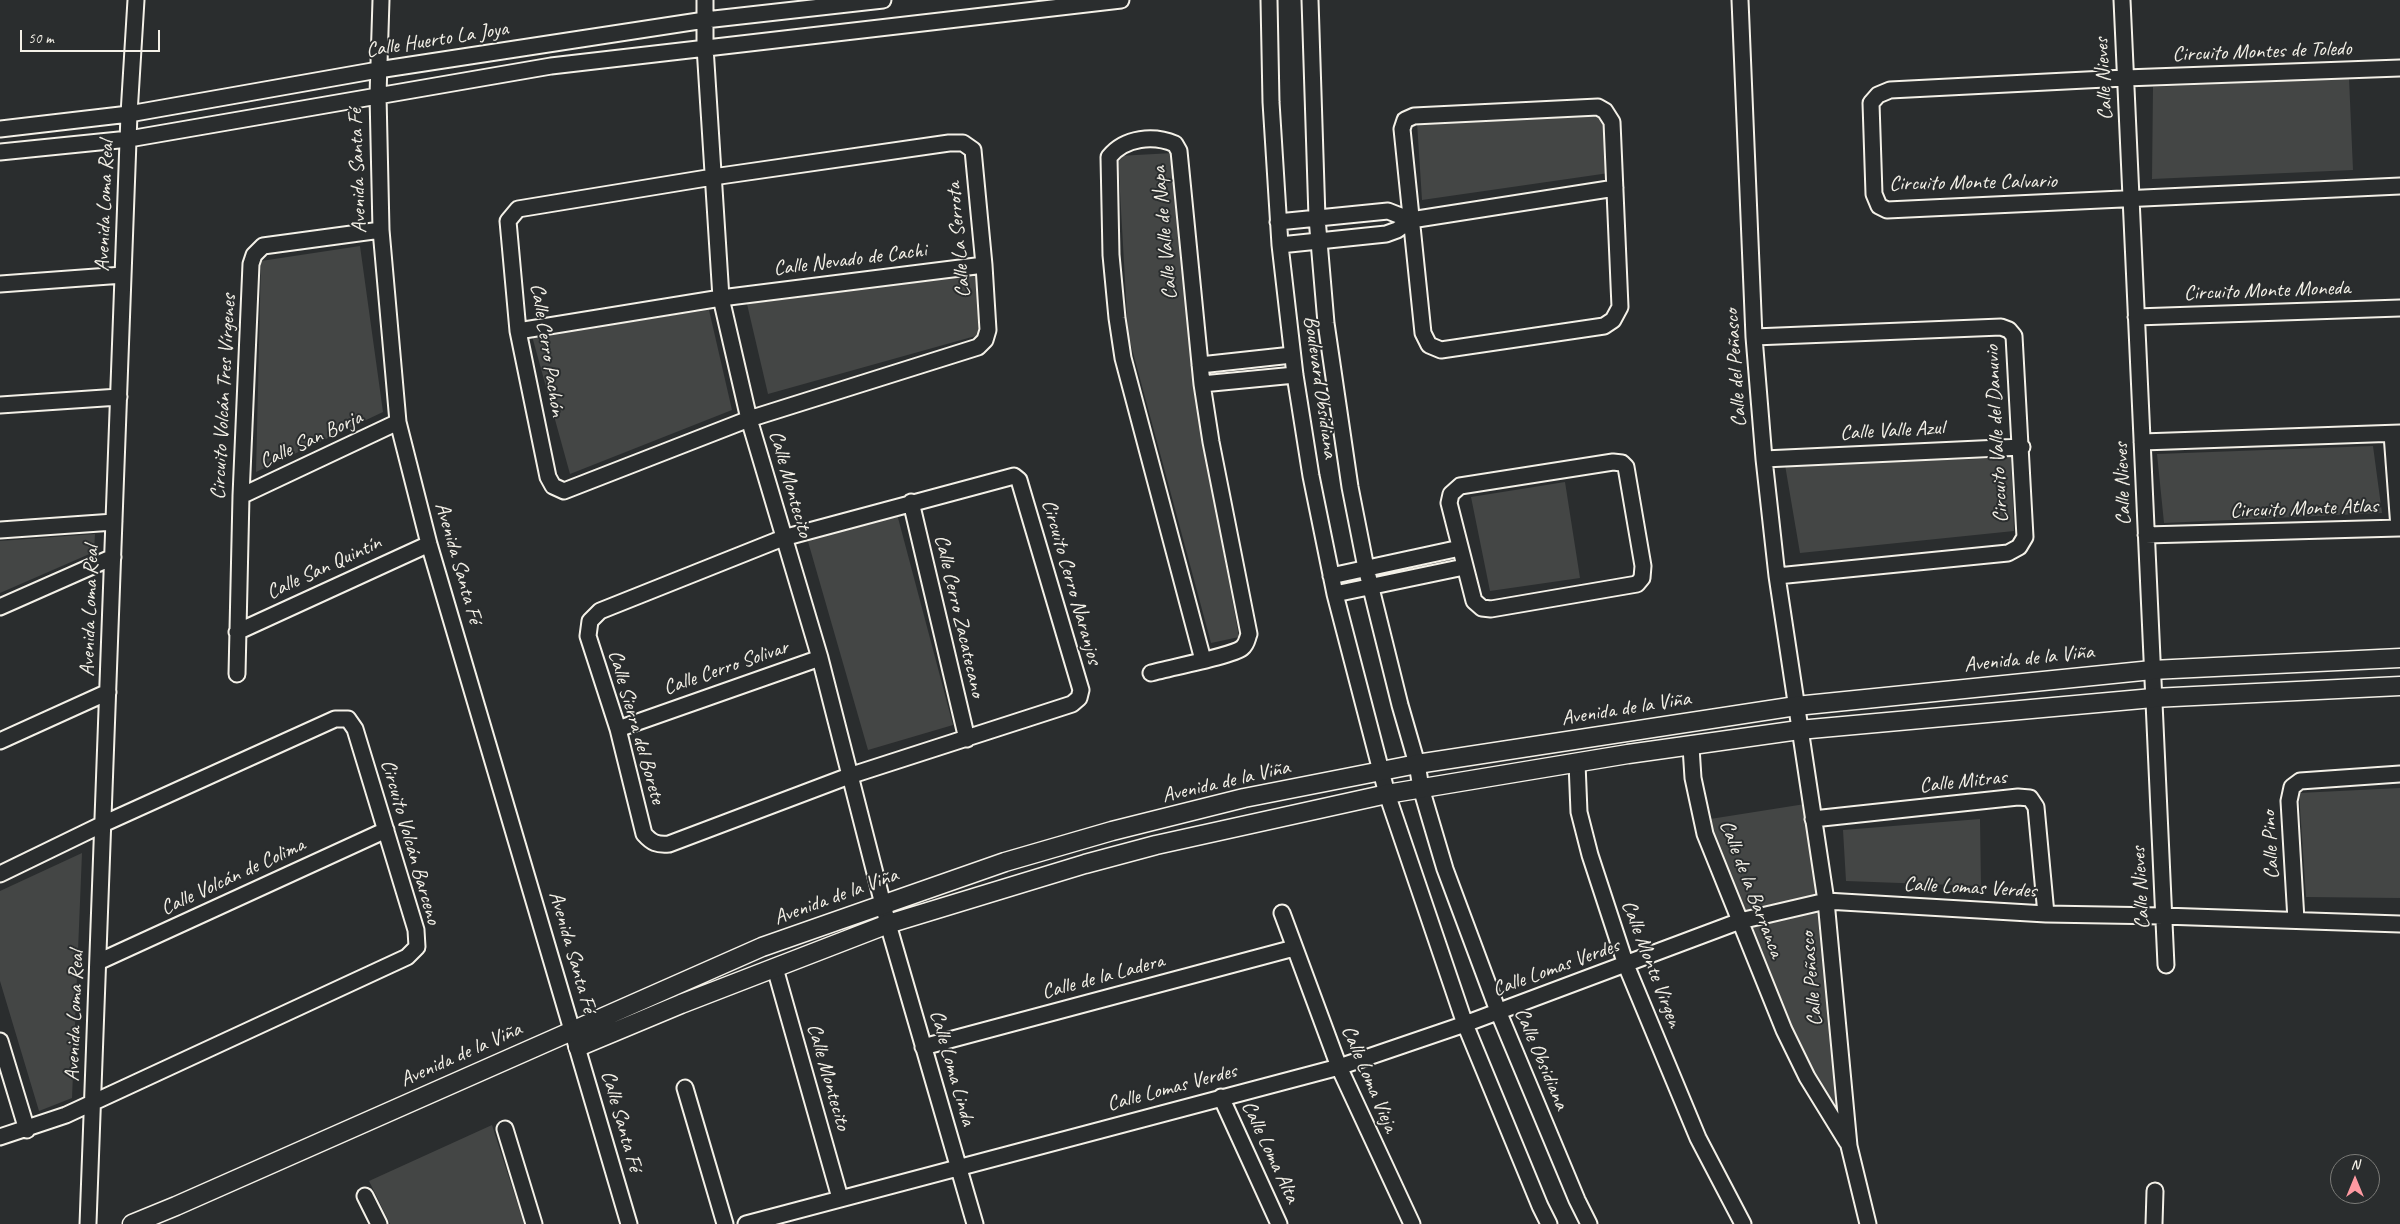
<!DOCTYPE html>
<meta charset="utf-8">
<style>
body{margin:0}
#map{position:relative;width:2400px;height:1224px;overflow:hidden;background:#2a2d2e;font-family:Caveat,sans-serif}
canvas{display:block}
.north{position:absolute;left:2330px;top:1154px;width:50px;height:50px;box-sizing:border-box;background:#2a2d2e;border:1px solid #7b7b78;border-radius:50%;rotate:0deg;font-size:14px;font-weight:700;line-height:20px;text-align:center;color:#f4f1e8}
.north::after{content:'';display:block;margin:auto;width:18px;height:22px;background:#ff9aa2;clip-path:polygon(50% 0,100% 100%,50% 72%,0 100%)}
.scale{position:absolute;left:20px;top:30px;width:140px;height:22px;box-sizing:border-box;border:2px solid #f4f1e8;border-top:0;padding-left:6px;font-size:15px;line-height:18px;white-space:nowrap;color:#f4f1e8;-webkit-text-stroke:4px #2a2d2e;paint-order:stroke}
</style>
<div id="map">
<canvas width="2400" height="1224"></canvas>
<div class="north">N</div>
<div class="scale">50 m</div>
</div>
<script>
const ctx = document.querySelector('canvas').getContext('2d');
ctx.lineJoin = 'round';
function fill(path, color) { ctx.fillStyle = color; ctx.fill(path, 'evenodd'); }
function stroke(path, color, width, dash) { ctx.strokeStyle = color; ctx.lineWidth = width; ctx.lineCap = dash ? 'butt' : 'round'; ctx.setLineDash(dash || []); ctx.stroke(path); }
function label(font, color, halo, rows, align = 'center') {
  ctx.font = font + ' Caveat,sans-serif'; ctx.lineWidth = 4; ctx.setLineDash([]); ctx.textBaseline = 'middle'; ctx.strokeStyle = halo; ctx.fillStyle = color; for (const [text, x, y, turn = 0] of rows) {
    ctx.save(); ctx.translate(x, y); ctx.rotate((+turn || 0) * Math.PI / 180); ctx.textAlign = isNaN(turn) ? turn : align; if (halo) ctx.strokeText(text, 0, 0); ctx.fillText(text, 0, 0); ctx.restore();
  }
}
const green = new Path2D(`
 M2349,78L2353,170L2152,179L2153,87Z
 M1605,116L1609,173L1422,200L1417,122Z
 M1173,153L1195,397L1239,637L1211,643L1128,334L1118,156Z
 M360,246L383,412L256,472L261,261Z
 M976,274L979,335L768,394L747,304Z
 M709,310L732,410L570,474L532,336Z
 M2373,446L2382,513L2164,523L2157,454Z
 M2011,458L2014,531L1800,553L1785,465Z
 M1565,482L1580,578L1490,591L1471,497Z
 M897,514L953,725L868,750L807,538Z
 M95,534L94,552L0,593V541Z
 M2400,788V898L2306,897L2299,793Z
 M1805,804L1823,898L1744,917L1704,820Z
 M1980,819L1981,886L1846,881L1843,830Z
 M82,853L72,1098L39,1111L0,981V891Z
 M1821,907L1841,1128L1807,1071L1747,925Z
 M492,1125L524,1224H390L369,1181Z`);
const minor = new Path2D(`
 M381,0L378,95L381,230L398,422L429,544L629,1224
 M705,0V47L721,298L749,419L820,658L888,924L975,1224
 M1269,0L1271,102L1280,245L1295,375L1311,476L1335,594L1387,794L1465,1024L1540,1206L1549,1224
 M1310,0L1317,218L1326,323L1350,487L1366,568L1400,705L1417,764L1421,788L1445,869L1498,1011L1577,1200L1589,1224
 M1740,0L1754,337L1764,459L1777,576L1826,901L1849,1146L1868,1224
 M2122,0L2166,965
 M2400,68L2125,78L1890,90L1878,95L1871,103L1874,194L1879,206L1887,210L2400,186
 M1598,107L1605,111L1612,122L1620,307L1613,320L1604,326L1441,350L1429,345L1423,333L1402,129L1405,120L1414,116Z
 M0,129L129,114L378,70L705,20L883,0
 M949,143H963L973,150L984,265L988,330L985,340L978,347L749,419L564,491L553,486L548,477L518,331L508,221L518,209L713,177Z
 M0,152L129,139L551,66L1121,0
 M1278,222L1388,211L1411,220
 M1280,245L1386,234L1397,230L1411,220L1615,188
 M0,284L123,275
 M2136,317L2400,308
 M518,331L721,298L984,265
 M1754,337L2001,327L2009,330L2014,336L2025,537L2019,547L2008,553L1777,576
 M1200,365L1292,355
 M1202,384L1295,375
 M0,405L119,397
 M2142,442L2400,433
 M1764,459L2022,447
 M1613,462L1622,463L1626,467L1643,566L1642,578L1637,584L1491,609L1482,608L1474,601L1449,503L1451,494L1460,486Z
 M1014,476L1019,480L1081,690L1079,698L1072,704L849,776L669,844C657,845 652,843 644,834L618,729L588,636L590,621L600,611L783,538Z
 M241,496L398,422
 M911,502L967,739
 M0,530L114,522
 M2146,535L2399,528L2392,434
 M1331,576L1460,548
 M1335,594L1464,567
 M0,607L113,557
 M237,632L429,544
 M1151,673C1168,668 1232,656 1242,648C1247,644 1247,639 1249,634L1211,442L1202,384L1179,151L1175,144C1154,135 1125,137 1109,157L1111,255L1117,318L1123,358L1203,660
 M237,674L241,496L251,264L254,255L263,246L381,230
 M618,729L820,658
 M0,741L108,692
 M1691,747L1693,778L1705,834L1784,1030L1807,1077L1847,1142
 M1577,763L1579,812L1590,855L1626,965L1698,1138L1743,1224
 M1813,819L2018,797L2030,798L2036,807L2046,914
 M0,874L103,824L335,719H348L355,729L416,930L417,947L407,957L66,1115L0,1137
 M1282,913L1339,1067L1412,1224
 M2296,920L2289,801L2292,787L2300,781L2400,774
 M98,962L386,830
 M775,968L840,1198
 M0,1041L27,1130
 M923,1047L1294,948
 M685,1088L725,1224
 M1221,1097L1279,1224
 M505,1129L534,1224
 M365,1196L379,1224
 M88,1224L129,114L136,0
 M746,1224L1339,1067L1465,1024L1740,921L1826,901L2046,914L2163,916L2400,924
 M2154,1224L2155,1191`);
const tertiary = new Path2D(`
 M578,1047L681,1004L888,924L1085,864L1156,845L1387,794L1628,754L1799,730L2153,698L2400,686
 M132,1224L176,1206L762,947L1005,862L1112,831L1244,798L1417,764L1796,706L2152,670L2400,658`);
const streetNames = [
 ["Calle Huerto La Joya",437,40,-9],
 ["Circuito Montes de Toledo",2262,52,-2],
 ["Calle Nieves",2104,79,-93],
 ["Avenida Santa Fé",358,171,-92],
 ["Circuito Monte Calvario",1973,183,-1],
 ["Avenida Loma Real",105,206,-88],
 ["Calle Valle de Napa",1165,233,-95],
 ["Calle La Serrota",959,240,-95],
 ["Calle Nevado de Cachi",850,260,-7],
 ["Circuito Monte Moneda",2267,291,-2],
 ["Calle Cerro Pachón",547,350,81],
 ["Calle del Peñasco",1736,368,-94],
 ["Boulevard Obsidiana",1320,387,82],
 ["Circuito Volcán Tres Vírgenes",224,397,-87],
 ["Calle Valle Azul",1892,431,-3],
 ["Circuito Valle del Danuvio",1997,434,-93],
 ["Calle San Borja",311,440,-25],
 ["Calle Montecito",790,484,74],
 ["Calle Nieves",2123,484,-92],
 ["Circuito Monte Atlas",2304,509,-2],
 ["Avenida Santa Fé",458,563,74],
 ["Calle San Quintín",324,568,-25],
 ["Circuito Cerro Naranjos",1071,582,74],
 ["Avenida Loma Real",90,611,-88],
 ["Calle Cerro Zacatecano",959,616,77],
 ["Avenida de la Viña",2029,659,-6],
 ["Calle Cerro Solivar",726,668,-19],
 ["Avenida de la Viña",1626,709,-9],
 ["Calle Sierra del Borete",636,727,74],
 ["Avenida de la Viña",1226,782,-13],
 ["Calle Mitras",1963,782,-6],
 ["Circuito Volcán Barceno",410,842,74],
 ["Calle Pino",2271,845,-93],
 ["Calle Volcán de Colima",233,877,-25],
 ["Calle Lomas Verdes",1970,888,3],
 ["Calle Nieves",2141,888,-93],
 ["Calle de la Barranca",1751,889,69],
 ["Avenida de la Viña",836,897,-20],
 ["Avenida Santa Fé",572,952,74],
 ["Calle Monte Virgen",1651,964,69],
 ["Calle Lomas Verdes",1556,968,-20],
 ["Calle de la Ladera",1103,977,-15],
 ["Calle Peñasco",1812,979,-95],
 ["Avenida Loma Real",75,1016,-88],
 ["Avenida de la Viña",461,1055,-24],
 ["Calle Obsidiana",1541,1059,67],
 ["Calle Loma Linda",952,1068,74],
 ["Calle Montecito",828,1077,74],
 ["Calle Loma Vieja",1369,1079,67],
 ["Calle Lomas Verdes",1172,1088,-15],
 ["Calle Santa Fé",621,1121,74],
 ["Calle Loma Alta",1270,1152,65]
];
fill(green, '#444645');
stroke(minor, '#f4f1e8', 19);
stroke(tertiary, '#f4f1e8', 21);
stroke(minor, '#2a2d2e', 15);
stroke(tertiary, '#2a2d2e', 18);
label('21px', '#f4f1e8', '#2a2d2e', streetNames);
</script>
